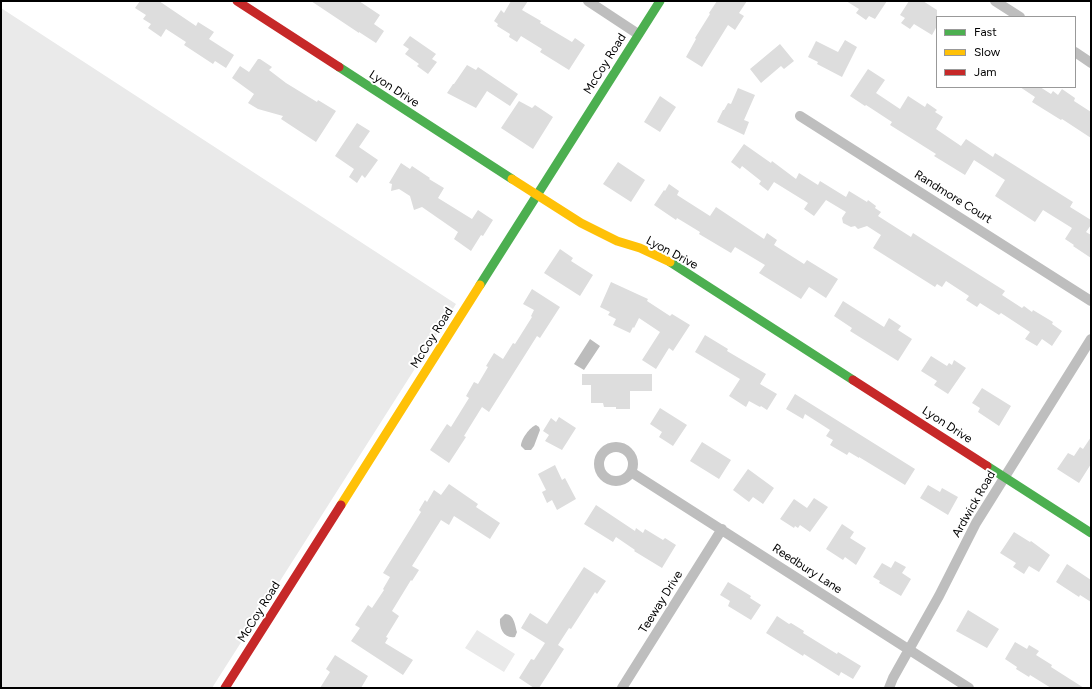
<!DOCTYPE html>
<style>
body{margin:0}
#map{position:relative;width:1092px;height:689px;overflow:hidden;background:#fff;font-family:Figtree,sans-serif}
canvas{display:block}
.frame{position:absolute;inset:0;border:2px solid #000;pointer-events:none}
.legend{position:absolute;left:936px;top:16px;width:140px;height:72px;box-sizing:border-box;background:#fff;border:1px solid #999;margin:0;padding:5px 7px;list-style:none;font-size:12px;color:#000}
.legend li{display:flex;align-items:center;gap:8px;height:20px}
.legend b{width:20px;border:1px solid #999}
</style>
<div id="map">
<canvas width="1092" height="689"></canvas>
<div class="frame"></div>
<ul class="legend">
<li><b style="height:5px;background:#4caf50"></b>Fast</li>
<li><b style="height:5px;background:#ffc107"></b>Slow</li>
<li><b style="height:5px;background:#c62828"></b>Jam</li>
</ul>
</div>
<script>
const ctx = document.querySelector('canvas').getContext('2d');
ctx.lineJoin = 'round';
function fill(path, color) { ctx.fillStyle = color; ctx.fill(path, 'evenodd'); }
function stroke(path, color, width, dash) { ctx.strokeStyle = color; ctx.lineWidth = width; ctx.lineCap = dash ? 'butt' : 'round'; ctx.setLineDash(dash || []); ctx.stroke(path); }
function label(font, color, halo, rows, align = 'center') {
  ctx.font = font + ' Figtree,sans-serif'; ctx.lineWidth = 4; ctx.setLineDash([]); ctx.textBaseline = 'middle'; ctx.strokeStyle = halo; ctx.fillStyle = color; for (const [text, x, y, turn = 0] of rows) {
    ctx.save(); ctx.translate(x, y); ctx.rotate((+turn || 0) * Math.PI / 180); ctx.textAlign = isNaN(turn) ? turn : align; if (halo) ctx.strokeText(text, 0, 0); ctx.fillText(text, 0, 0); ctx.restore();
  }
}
const green = new Path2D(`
 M1,8L456,304L212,688H1Z
 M477,630L515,654L504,672L465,648Z`);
const water = new Path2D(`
 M590,339L600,346L584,370L574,364Z
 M536,425L539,427L540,430L534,446L531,450H525L521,446C521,439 530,427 536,425Z
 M505,614C514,614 515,625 517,632L515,637C504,639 499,628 500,619Z`);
const building = new Path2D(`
 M140,1H159L196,26L198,22L214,32L209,39L234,55L226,68L215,61L213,64L184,45L186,42L166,29L161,37L148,28L151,24L143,19L146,15L135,8Z
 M311,1H359L380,15L374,24L384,31L376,43L359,32V33Z
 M511,1H528L522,10L541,21L540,23L572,42L575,38L585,45L569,70L540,52L542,49L521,36L517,42L509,37L510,34L497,26L498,24L494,21L501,10L504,13Z
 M717,1H747L739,13L744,16L735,30L728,25L702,67L686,57L696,39L695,38L710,14L709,13Z
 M846,1H887L875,19L869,16L866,20L856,13L859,9Z
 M909,1H923L937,10V26L932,35L914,24L910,29L901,23L905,18L900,15Z
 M410,36L436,54L432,59L437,62L428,74L417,66L419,64L405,54L409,49L403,45Z
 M845,40L857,47L842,77L817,64L818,62L808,57L816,41L838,52Z
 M780,44L794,61L784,69L781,66L761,83L750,69Z
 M258,59H260L272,67L269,70L286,83L317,102L318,100L336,111L316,142L281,119L283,116L258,109L248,103L254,94L232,78L240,66L249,72Z
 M467,65L476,70L478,67L518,94L510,106L487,91L476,108L447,93L453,84H454Z
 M868,69L885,80L876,93L900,109L908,96L925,107L927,103L937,110L935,112L943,117L936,129L961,146L966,139L993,157L995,153L1073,202L1070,207L1091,220V225L1086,232L1091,235V258L1073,246L1074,245L1065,239L1072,228L1043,210L1035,222L995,196L1005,180L974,160L965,175L934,156L936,154L890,125L892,122L866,105L865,106L850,96Z
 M1020,87H1040L1051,94L1053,91L1058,95L1062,89L1075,98L1074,101L1091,112V138L1062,119L1061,120L1032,102L1035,97Z
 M738,88L755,95L744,120L749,122L744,135L717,122L723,110H724L728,103L731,104Z
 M660,96L676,107L660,132L644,122Z
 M519,101L532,108L535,105L553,117L533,149L501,128Z
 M357,123L370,131L359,147L378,160L365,178L362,175L357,183L349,177L354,169L335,156Z
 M744,144L771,163L772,161L796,179L799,173L818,185L820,181L846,197L849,191L867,202L868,200L876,206L875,208L881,212L878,216L911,237L913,233L927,242L1005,291L1002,295L1022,308L1024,306L1032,312L1033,310L1053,322L1052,324L1062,331L1052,346L1042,339L1037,346L1025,339L1030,332L1001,313L999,315L980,303L977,307L966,300L969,296L946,281L942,287L937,284L935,287L873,248L881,235L867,226L858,229L855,226L851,227L843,223L842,218L846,212L826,200L814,216L804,209L808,203L774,182L768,191L759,184L761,181L742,166L740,169L731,162Z
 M618,162L645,180L631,202L603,184Z
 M401,163L410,169L412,166L430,178L429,179L444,188L438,198L472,219L478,210L493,220L483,236L481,235L471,251L454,239L458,232L422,207L414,210L410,196L399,189L391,191L392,184L389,183Z
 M669,184L679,191L677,195L710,216L716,207L764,239L767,233L777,240L774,245L804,264L807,260L838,279L826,298L809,287L801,299L759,273L765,265L735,247L731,253L699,234L700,232L677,218L676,220L654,205L664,190L665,191Z
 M560,249L573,258L571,261L593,275L580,296L544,273Z
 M611,282L648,299L647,301L670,316L672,314L690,325L673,351L669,348L656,369L642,360L660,332L639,318L634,328L633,327L630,333L613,325L616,319L608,315L610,312L600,307Z
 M532,289L560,307L540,338L537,336L489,412L482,407L464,436L466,437L449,463L430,450L447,424L451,427L469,398L466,396L474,382L478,384L488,367L486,366L494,353L503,359L513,343L515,344L532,317L531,316L534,310L523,304Z
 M843,301L884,327L889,318L901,326L898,330L912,339L898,361L850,331L852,328L834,316Z
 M705,335L728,349L727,351L766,374L760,384L777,394L767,410L761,406L760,407L749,401L746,407L729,396L740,379L695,352Z
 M931,356L947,366L949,363L952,365L954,360L966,368L948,394L934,385L937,381L921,371Z
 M582,374H652V391H630V409H616V407H604L603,403H591V385H582Z
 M982,388L1011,406L999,426L978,412L980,408L972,403Z
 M795,394L915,469L905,485L859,457V458L849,452L847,455L830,445L833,440L826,436L830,430L805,414L803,419L786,409Z
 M660,408L687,425L673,446L659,437L662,432L650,424Z
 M559,417L576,428L562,450L545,441L549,435L543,431L551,418L556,422Z
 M1091,437V464L1079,483L1057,469L1068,453L1074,456L1080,447L1083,449Z
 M702,442L731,460L719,479L690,461Z
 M555,465L562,480L565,478L576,499L557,510L552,500L547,503L542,492L546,490L538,474Z
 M748,469L774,488L763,504L753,497L749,502L733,490Z
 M449,484L478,504L476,507L500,523L490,539L454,516L449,525L441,520L412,566L419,570L412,581L411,580L392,611L399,616L386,637L388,638L385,643L413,660L403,675L351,641L360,628L355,625L368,605L372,608L384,590L383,589L390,577L383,573L421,512L419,510L425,500L427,502L434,490L441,495Z
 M928,485L940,492L942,488L958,497L948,515L920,498Z
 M814,498L828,507L810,532L800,525L798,528L795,526L794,528L780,519L794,499L807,508Z
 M596,505L635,531L636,528L643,533L645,529L663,540L665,538L676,545L662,568L634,551L635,550L616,537L613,542L584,524Z
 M842,524L854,532L850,538L866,548L856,565L845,557L843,560L826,549Z
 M1014,532L1030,542L1031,541L1050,555L1039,572L1029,566L1024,574L1013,567L1016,563L1000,553Z
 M895,561L906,567L902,573L911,579L901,596L879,583L880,581L873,577L882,563L891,568Z
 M1067,564L1091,580V602L1080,595L1079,597L1056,582Z
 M584,567L606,581L597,594L595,592L571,629L569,628L558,645L564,649L539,688H534L519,678L531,659L534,660L545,643L521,628L530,613L547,624Z
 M728,582L751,596L750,598L761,605L751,620L728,606L730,601L720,595Z
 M968,610L999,629L987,648L956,631Z
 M777,616L789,624L791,623L804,631L803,633L837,654L838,652L861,666L853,679L841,672L839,676L804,654L803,656L766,633Z
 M1015,642L1027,649L1029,645L1039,651L1036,655L1052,665L1051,667L1084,688H1051L1030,675L1029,677L1016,669L1017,667L1005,659Z
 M335,655L368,676L361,688H320L330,672L326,669Z`);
const street = new Path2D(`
 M588,1L638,34
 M995,1L1020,17
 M1075,52L1091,63
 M800,116L1091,301
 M599 464a17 17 0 1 1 34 0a17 17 0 1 1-34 0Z
 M631,472L969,688
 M622,688L722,529
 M889,688L893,678L939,596L976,523L1091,339`);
const fast = new Path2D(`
 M339,67L512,179
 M670,262L853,380
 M480,285L660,1
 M987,466L1091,533`);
const slow = new Path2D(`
 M512,179L581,223L617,241L640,248L670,262
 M341,505L480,285`);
const jam = new Path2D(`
 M237,1L339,67
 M853,380L987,466
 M225,688L341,505`);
const streetNames = [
 ["McCoy Road",605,64,-58],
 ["Lyon Drive",394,89,33],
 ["Randmore Court",953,197,32],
 ["Lyon Drive",672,253,28],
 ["McCoy Road",432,338,-58],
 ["Lyon Drive",947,425,33],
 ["Ardwick Road",974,504,-60],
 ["Reedbury Lane",807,569,33],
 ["Teeway Drive",661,602,-58],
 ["McCoy Road",259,612,-58]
];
fill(green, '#eaeaea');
fill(water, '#bcbcbc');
fill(building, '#ddd');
stroke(street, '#bebebe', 10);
stroke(fast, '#4caf50', 9);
stroke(slow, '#ffc107', 9);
stroke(jam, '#c62828', 9);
label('12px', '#000', '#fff', streetNames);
</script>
